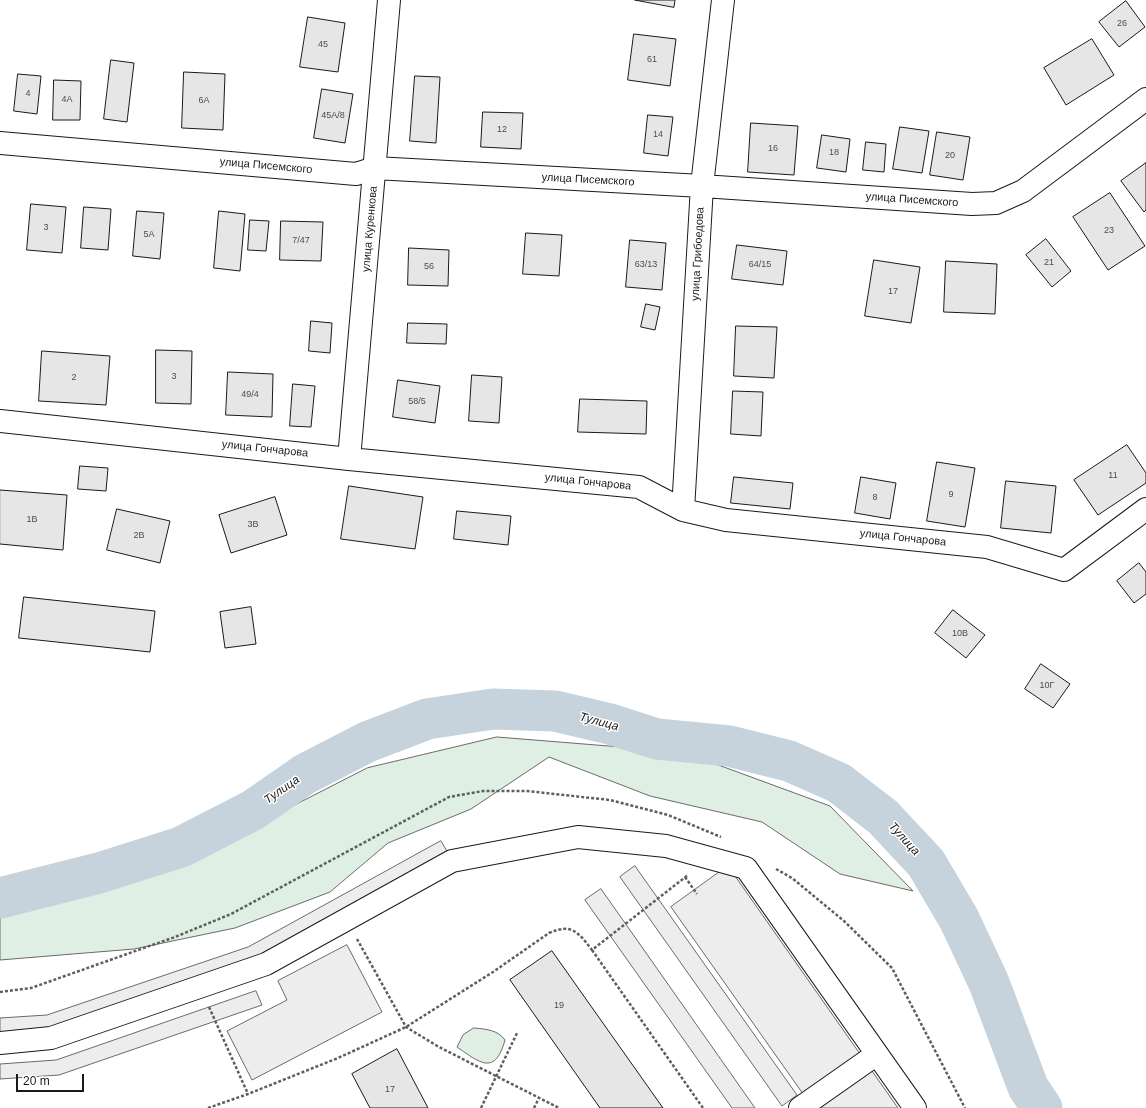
<!DOCTYPE html>
<meta charset="utf-8">
<style>
body{margin:0}
#map{position:relative;width:1146px;height:1108px;overflow:hidden;background:#fff;font-family:Arial,sans-serif}
canvas{display:block}
.scale{position:absolute;left:16px;top:1074px;width:68px;height:18px;box-sizing:border-box;border:2px solid #1a1a1a;border-top:0;padding-left:5px;font-size:12px;line-height:14px;white-space:nowrap;color:#1a1a1a;-webkit-text-stroke:3px #fff;paint-order:stroke}
</style>
<div id="map">
<canvas width="1146" height="1108"></canvas>
<div class="scale">20 m</div>
</div>
<script>
const ctx = document.querySelector('canvas').getContext('2d');
ctx.lineJoin = 'round';
function fill(path, color) { ctx.fillStyle = color; ctx.fill(path, 'evenodd'); }
function stroke(path, color, width, dash) { ctx.strokeStyle = color; ctx.lineWidth = width; ctx.lineCap = dash ? 'butt' : 'round'; ctx.setLineDash(dash || []); ctx.stroke(path); }
function label(font, color, halo, rows, align = 'center') {
  ctx.font = font + ' Arial,sans-serif'; ctx.lineWidth = 3; ctx.setLineDash([]); ctx.textBaseline = 'middle'; ctx.strokeStyle = halo; ctx.fillStyle = color; for (const [text, x, y, turn = 0] of rows) {
    ctx.save(); ctx.translate(x, y); ctx.rotate((+turn || 0) * Math.PI / 180); ctx.textAlign = isNaN(turn) ? turn : align; if (halo) ctx.strokeText(text, 0, 0); ctx.fillText(text, 0, 0); ctx.restore();
  }
}
const green = new Path2D(`
 M497,737L683,752L830,806L913,891L840,874L762,822L650,796L549,757L471,809L388,843L330,892L235,928L134,949L0,960V908L185,861L367,768Z
 M474,1028C486,1029 498,1030 505,1040C495,1076 480,1063 457,1047L463,1035Z`);
const parking = new Path2D(`
 M441,841L447,851L253,960L51,1030L0,1033V1018L47,1015L248,947Z
 M635,866L797,1095L782,1106L620,877Z
 M728,866L898,1108H813L671,907Z
 M601,889L625,923L755,1108H732L609,934L585,900Z
 M347,945L382,1012L252,1080L227,1031L287,1000L278,981Z
 M256,991L262,1005L59,1075L0,1079V1064L56,1060Z`);
const river = new Path2D(`
 M0,898L99,873L181,847L253,810L305,774L367,742L427,719L493,709L555,711L610,724L657,739L729,746L789,761L839,783L883,817L926,863L959,919L989,983L1028,1087L1042,1108`);
const building = new Path2D(`
 M635,0H675L674,7Z
 M1126,1L1145,27L1119,47L1099,22Z
 M308,17L345,23L338,72L300,67Z
 M634,34L676,39L670,86L628,80Z
 M1092,39L1114,75L1066,105L1044,68Z
 M111,60L134,63L127,122L104,119Z
 M184,72L225,74L223,130L182,128Z
 M18,74L41,76L37,114L14,111Z
 M415,76L440,77L436,143L410,141Z
 M54,80L81,81L80,120H53Z
 M322,89L353,94L345,143L314,138Z
 M483,112L523,113L521,149L481,147Z
 M648,115L673,117L668,156L644,153Z
 M751,123L798,126L794,175L748,172Z
 M900,127L929,131L922,173L893,169Z
 M937,132L970,137L963,180L930,175Z
 M822,135L850,139L846,172L817,168Z
 M866,142L886,144L884,172L863,170Z
 M1146,163V210L1144,212L1121,181Z
 M1110,193L1145,246L1108,270L1073,217Z
 M31,204L66,207L62,253L27,250Z
 M84,207L111,209L108,250L81,248Z
 M137,211L164,213L160,259L133,256Z
 M219,211L245,214L240,271L214,268Z
 M250,220L269,221L266,251L248,250Z
 M281,221L323,222L321,261L280,260Z
 M526,233L562,235L559,276L523,274Z
 M1046,239L1071,271L1052,287L1026,255Z
 M630,240L666,243L662,290L626,287Z
 M737,245L787,251L783,285L732,279Z
 M409,248L449,250L448,286L408,285Z
 M874,260L920,267L911,323L865,316Z
 M946,261L997,264L995,314L944,312Z
 M646,304L660,307L655,330L641,327Z
 M311,321L332,323L330,353L309,351Z
 M408,323L447,324L446,344L407,343Z
 M736,326L777,327L774,378L734,376Z
 M156,350L192,351L191,404L156,403Z
 M42,351L110,356L106,405L39,401Z
 M228,372L273,374L272,417L226,415Z
 M472,375L502,377L499,423L469,421Z
 M398,380L440,386L435,423L393,417Z
 M293,384L315,386L311,427L290,426Z
 M733,391L763,392L761,436L731,434Z
 M580,399L647,401L646,434L578,432Z
 M1127,445L1146,473V483L1098,515L1074,480Z
 M937,462L975,468L965,527L927,521Z
 M80,466L108,468L106,491L78,489Z
 M734,477L793,483L790,509L731,503Z
 M861,477L896,483L890,519L855,513Z
 M1006,481L1056,486L1051,533L1001,528Z
 M349,486L423,497L415,549L341,539Z
 M0,490L67,495L63,550L0,544Z
 M275,497L287,535L231,553L219,515Z
 M117,509L170,521L160,563L107,550Z
 M457,511L511,516L508,545L454,539Z
 M1139,563L1146,572V594L1134,603L1117,581Z
 M24,597L155,611L150,652L19,638Z
 M251,607L256,644L225,648L220,612Z
 M953,610L985,635L966,658L935,633Z
 M1041,664L1070,684L1053,708L1025,689Z
 M552,951L663,1108H600L510,980Z
 M397,1049L427,1106L428,1108H370L352,1074Z`);
const path = new Path2D(`
 M776,869L792,878L844,921L892,968L965,1108
 M685,877L697,894
 M357,939L406,1027L439,1047L559,1108
 M592,950L703,1108
 M0,992L31,988L175,937L231,914L449,797L483,791H527L610,800L668,815L721,837
 M209,1007L248,1094
 M208,1108L248,1094L338,1058L406,1027L493,972L549,933C572,923 578,932 592,950L688,875
 M481,1108L517,1033
 M534,1108L539,1098`);
const minor = new Path2D(`
 M0,143L356,174L375,168L702,186L972,204L996,203L1023,191L1146,99
 M0,421L349,459L639,487L683,510L726,520L987,547L1064,570L1146,509
 M349,459L389,0
 M683,510L702,186L723,0
 M0,1043L51,1038L266,964L452,861L578,837L666,846L746,868L915,1108
 M800,1108L877,1054`);
const numberNames = [
 ["26",1122,24],
 ["45",323,45],
 ["61",652,60],
 ["4",28,94],
 ["4А",67,100],
 ["6А",204,101],
 ["45А/8",333,116],
 ["12",502,130],
 ["14",658,135],
 ["16",773,149],
 ["18",834,153],
 ["20",950,156],
 ["3",46,228],
 ["23",1109,231],
 ["5А",149,235],
 ["7/47",301,241],
 ["21",1049,263],
 ["63/13",646,265],
 ["64/15",760,265],
 ["56",429,267],
 ["17",893,292],
 ["3",174,377],
 ["2",74,378],
 ["49/4",250,395],
 ["58/5",417,402],
 ["11",1113,476],
 ["9",951,495],
 ["8",875,498],
 ["1В",32,520],
 ["3В",253,525],
 ["2В",139,536],
 ["10В",960,634],
 ["10Г",1047,686],
 ["19",559,1006],
 ["17",390,1090]
];
const streetNames = [
 ["улица Писемского",266,166,5],
 ["улица Писемского",588,180,3],
 ["улица Писемского",912,200,4],
 ["улица Куренкова",370,229,-85],
 ["улица Грибоедова",698,254,-87],
 ["улица Гончарова",265,449,6],
 ["улица Гончарова",588,482,6],
 ["улица Гончарова",903,538,6]
];
const waterNames = [
 ["Тулица",599,722,15],
 ["Тулица",282,790,-35],
 ["Тулица",904,839,48]
];
fill(green, '#e0efe3');
stroke(green, '#6a6a6a', 1);
fill(parking, '#ededed');
stroke(parking, '#6a6a6a', 1);
stroke(river, '#c6d2dc', 41);
fill(building, '#e6e6e6');
stroke(building, '#1a1a1a', 1);
stroke(minor, '#1a1a1a', 24);
stroke(path, '#5f5f5f', 2.5, [3, 2]);
stroke(minor, '#fff', 22);
label('9px', '#4d4d4d', null, numberNames);
label('11px', '#1a1a1a', '#fff', streetNames);
label('italic 12px', '#1a1a1a', '#fff', waterNames);
</script>
